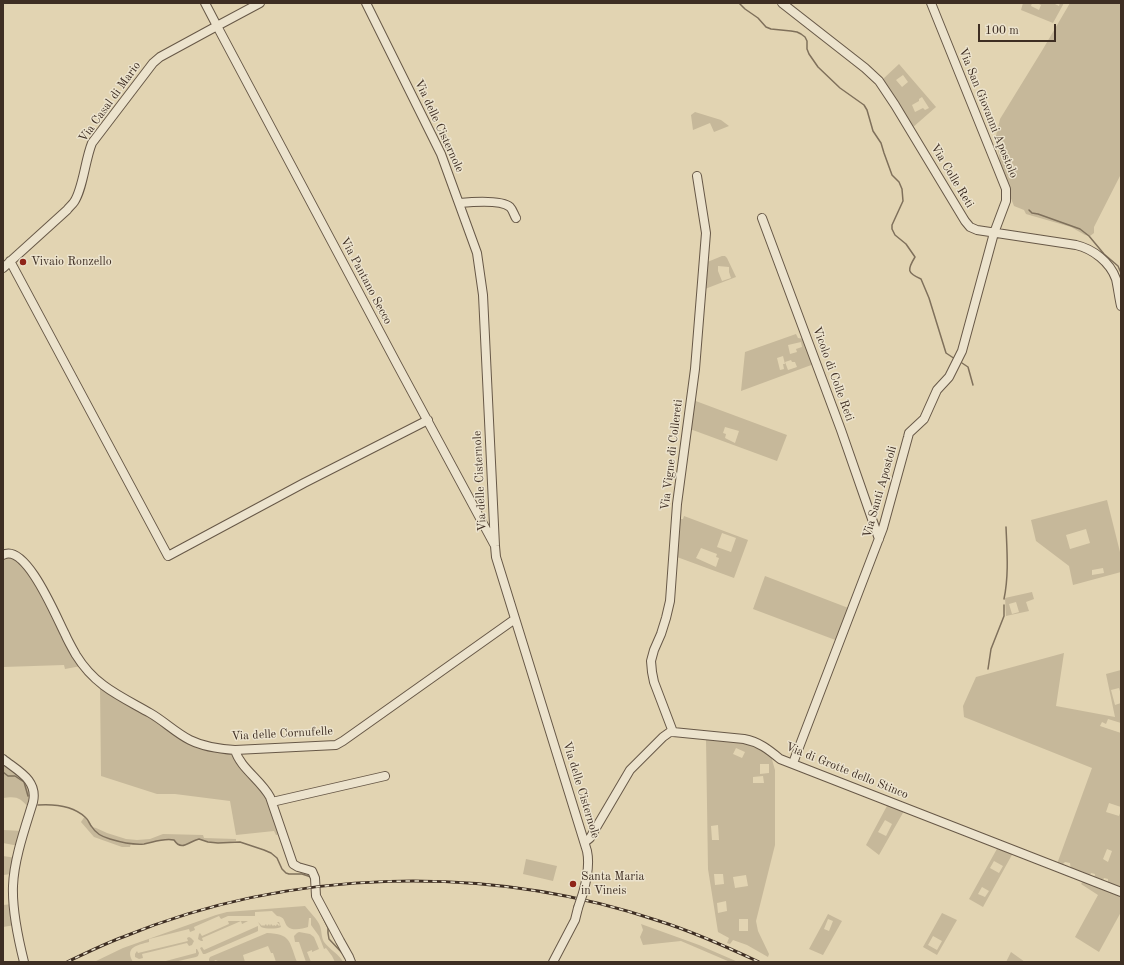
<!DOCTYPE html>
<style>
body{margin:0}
#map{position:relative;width:1124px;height:965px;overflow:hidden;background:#e2d4b2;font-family:"Old Standard TT",serif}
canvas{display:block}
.frame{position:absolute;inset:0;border:4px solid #3e2e23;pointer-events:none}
.scale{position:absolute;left:978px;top:24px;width:78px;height:18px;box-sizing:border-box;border:2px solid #3e2e23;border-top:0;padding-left:5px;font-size:12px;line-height:14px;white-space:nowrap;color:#3e2e23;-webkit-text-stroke:3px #ece3cd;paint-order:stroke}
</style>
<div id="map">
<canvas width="1124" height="965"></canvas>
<div class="frame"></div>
<div class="scale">100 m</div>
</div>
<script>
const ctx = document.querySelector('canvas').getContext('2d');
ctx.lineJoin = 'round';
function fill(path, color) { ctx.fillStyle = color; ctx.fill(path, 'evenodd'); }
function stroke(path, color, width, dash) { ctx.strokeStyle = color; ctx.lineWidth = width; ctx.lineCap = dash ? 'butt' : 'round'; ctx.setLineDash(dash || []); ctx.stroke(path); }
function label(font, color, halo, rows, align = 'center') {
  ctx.font = font + ' "Old Standard TT",serif'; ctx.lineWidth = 3; ctx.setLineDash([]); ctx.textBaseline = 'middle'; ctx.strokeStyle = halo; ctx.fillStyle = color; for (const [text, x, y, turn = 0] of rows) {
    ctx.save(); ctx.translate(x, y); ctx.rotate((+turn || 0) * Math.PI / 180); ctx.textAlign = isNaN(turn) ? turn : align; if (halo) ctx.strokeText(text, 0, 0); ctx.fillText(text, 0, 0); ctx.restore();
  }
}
const green = new Path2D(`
 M1023,3H1032L1031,6L1039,10L1041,5L1037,3H1053L1059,6L1060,3H1064L1053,23L1021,10Z
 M1070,3H1121V174L1094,227V233L1090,236L1085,235L1071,227L1026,214L1024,210L1014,206L1010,196L1001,169L996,136L1000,119L1043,49Z
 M899,64L936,107L912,128L882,80ZM903,75L908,82L902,87L896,80ZM922,97L929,108L925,110L923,108L915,112L912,105L919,101V99Z
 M695,112L721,120L729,126L714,132L710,123L693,130L691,115Z
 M722,256H725L727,258L736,277L705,289V263ZM718,266L729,267V272L731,278L722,281L718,271Z
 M796,334L798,338L804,339L814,364L741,391L745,352ZM801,342L802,347L796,349L797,352L790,354L788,345ZM783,356L785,364H783L784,369L780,370L777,358ZM791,360L792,362H795L797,367L788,370L785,362Z
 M693,400L787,435L777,461L690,429ZM725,427L739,431L735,443L725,438L726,434L723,433Z
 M1107,500L1121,556V572L1073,585L1069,566L1036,541L1031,520ZM1086,529L1090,543L1070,549L1066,535ZM1103,568L1104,573L1092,575V570Z
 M684,516L748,540L734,578L677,557L679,519H683ZM722,533L736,538L731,552L717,547ZM701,548L717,554L716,557L719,558L716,567L696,558Z
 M5,557L16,559L32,574L81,666L65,669L64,665L3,667V561Z
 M765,576L851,609L846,623L843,622L841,625L844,628L838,641L753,609Z
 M1032,592L1034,599L1026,602L1029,611L1006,616L1005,598ZM1016,602L1019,612L1012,614L1009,604Z
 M1064,653L1056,706L1115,717L1106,674L1121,670V695L1119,688L1111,690L1115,705L1121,703V723L1108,719L1106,724L1102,722L1100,726L1121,733V807L1109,803L1106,812L1119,816L1121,810V889L1108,884V879L1104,878L1102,882L1094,879L1095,874L1091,873L1089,877L1071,870L1070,863L1065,862L1061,866L1057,864L1092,768L964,717L963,706L976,677ZM1107,849L1112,851L1108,862L1103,859Z
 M100,685L136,707L179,736L233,755L261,786L281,834L276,835L274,831L236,835L230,801L175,794H157L101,776Z
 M706,739L741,741L758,746L771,756L775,770V845L756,921L758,931L769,954L768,957L747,945L733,940L730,944L727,943L729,938L718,932L708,869ZM736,748L745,752L742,758L733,754ZM760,764H769V773L760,774ZM763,776L764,783H753V777ZM718,825L719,840H712L711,826ZM714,874H723L724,884L715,885ZM746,875L748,886L735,888L733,877ZM726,901L727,911L718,913L717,903ZM739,919H748V931H739Z
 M3,762L16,770L31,789L30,809C20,798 18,796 3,798Z
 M888,804L904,811L879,855L866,845ZM885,820L892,824L886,836L878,832Z
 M85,816L89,821L92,827L96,828L107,833L126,839L137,840L150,839L163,834L203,835L204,838L236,839V841C223,844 211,844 199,839C189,841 182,852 174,840C159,838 146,846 131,843L130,847H122L94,837L81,822Z
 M3,830L23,831L19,846L3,843Z
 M998,847L1013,853L983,907L969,899ZM994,861L1003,866L999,873L990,868ZM982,887L989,891L985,897L978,894Z
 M3,856L16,858L12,874L3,875Z
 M526,859L557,866L553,881L523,874Z
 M1083,881L1121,895V912L1099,952L1075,937L1098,895L1081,884Z
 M13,904L15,925L3,927V905Z
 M305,906C309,911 318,920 320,926C322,931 321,937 324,942C328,948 341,956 343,962H335L332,956L326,948L324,949L319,936L311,925V918H309L308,927C303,929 292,931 288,927C283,922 286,917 277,916L272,911L255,912V916H228L221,919L219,916L194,927L195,930L190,932L189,929L149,939V942C138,945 124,947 133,962H94L123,948L216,915L227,912Z
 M942,913L957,920L937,955L923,947ZM933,936L942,941L937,950L928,945Z
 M828,914L842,921L823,955L809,949ZM828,919L833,921L829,931L824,929Z
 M228,921H248L242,924L241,921L202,938L203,941H201L198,939L199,934L200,933L202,936L229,924Z
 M258,922L262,926L263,925L264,926L266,924L267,926L269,924L270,926L271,924L273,926L274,925L276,926L277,924L279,926L280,925L277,922H279L281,927C276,929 266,929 261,927Z
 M641,924L699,945L738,962H730L681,941L643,945L640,937L643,930Z
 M258,926V931L256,932L205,954H203L200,948L202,947L204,950Z
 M299,932L310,934L314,937L319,949L312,952V950L307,952L311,962H306L299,942H295L294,936L297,933Z
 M267,933C291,934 289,941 297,962H276L273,953H271L268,946L243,955L245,962H221L215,960L214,962L209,961V959L210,957Z
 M189,937L191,938L194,941L192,945L189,946L187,943L142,954L143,958L139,959L135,957V954L137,951L138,953L188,941L187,938Z
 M196,949H197L199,953L198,956L196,957L174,962H162L196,953Z
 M1011,952L1025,962H1006Z`);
const stream = new Path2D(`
 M739,3L745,9L758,18L766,27L771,29L791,31L797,32L801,34L805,37L807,41V49L809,54L818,67L840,88L864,105L867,110L873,131L881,143L884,153L892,175L899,182L902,189L903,201L892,225V229L895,235L906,244L915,257C907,270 907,273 921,279L929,298L946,353L955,359
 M1029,210L1032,213L1038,214L1080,229L1089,236L1104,254L1118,266L1121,273
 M962,363L968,367L973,385
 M1004,599C1009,575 1007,551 1006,527
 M988,669L991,649L1004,616V605
 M3,772L8,776H15L24,782L28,796
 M38,805C54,804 73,806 85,817C89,820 89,824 92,827C96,834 103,837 110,839C120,842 133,845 144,844C154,842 163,838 174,840C182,852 189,841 199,839L208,842L218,843L240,842L264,850L271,853L277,858L282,869L286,873L289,874H302L311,877
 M317,905L328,928V933L329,939L344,955`);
const minor = new Path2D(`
 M205,3L217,26L260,3
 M366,3L441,154L477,253L483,295L495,546L496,557L587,851C590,865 587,879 583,893
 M782,3L865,68L879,81L895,105L965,221L970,227L977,230L1076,245C1093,249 1110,262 1116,279C1118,288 1119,297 1121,306
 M459,203C470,202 501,199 510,207C513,210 514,215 516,218
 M762,218L841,430L879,539
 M10,261L168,556L304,483L428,420
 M3,268L67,210C69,207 72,205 74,202C83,189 85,160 92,143L153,63L160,57L217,26L398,366L494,544
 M3,555C26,542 57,619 65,634C68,641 72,648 76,655C95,686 120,696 150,713C164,721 176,733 190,740C204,747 220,749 235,750L336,745L343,741L515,619
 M673,732L654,682L652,672L651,661L654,650L661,634L666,618L670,601L677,504L695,369L706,233L697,176
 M235,750C240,768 261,780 270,797L293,864L298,867L312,871L315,878L316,896L340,941L349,957L351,962
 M3,759C18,771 38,780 33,802C25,828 14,859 13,886C12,911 18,938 24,962
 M793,763L883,528L908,437L909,433L924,419L937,390L949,377L962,351L994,233L1006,201V189L998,169L931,3
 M272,802L385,776
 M585,842L590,838L630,770L663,737L670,732H673L744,739C759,742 768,749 780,759L1121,892
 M553,962L575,920L578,908`);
const rail = new Path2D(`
 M67,962C86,953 104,944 123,937C291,868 487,863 659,921C694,932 727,947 759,962`);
const minorBridge = new Path2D(`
 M578,908L583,893`);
const markers = [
 [23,262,4,"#8f2418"],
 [573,884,4,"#8f2418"]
];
const streetNames = [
 ["Via Casal di Mario",110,102,-54],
 ["Via San Giovanni Apostolo",988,113,68],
 ["Via delle Cisternole",439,126,65],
 ["Via Colle Reti",952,176,59],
 ["Via Pantano Secco",366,281,62],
 ["Vicolo di Colle Reti",833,374,70],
 ["Via Vigne di Collereti",672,455,-83],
 ["Via delle Cisternole",480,481,-93],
 ["Via Santi Apostoli",880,492,-74],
 ["Via delle Cornufelle",282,734,-3],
 ["Via di Grotte dello Stinco",847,771,22],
 ["Via delle Cisternole",581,790,73]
];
const poiNames = [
 ["Vivaio Ronzello",31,262],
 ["Santa Maria",581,877],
 ["in Vineis",581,891]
];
fill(green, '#c6b89a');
stroke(stream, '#7f705b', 1.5);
stroke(minor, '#675847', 10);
stroke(minor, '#ece3cd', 8);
stroke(rail, '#3e2e23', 3);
stroke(rail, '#ece3cd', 1.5, [4.5]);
stroke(minorBridge, '#675847', 10, []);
stroke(minorBridge, '#ece3cd', 8);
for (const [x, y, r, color] of markers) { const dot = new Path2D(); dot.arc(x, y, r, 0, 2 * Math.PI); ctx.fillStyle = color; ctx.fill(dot); stroke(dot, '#ece3cd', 1.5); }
label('12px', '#3e2e23', '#ece3cd', streetNames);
label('12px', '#3e2e23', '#ece3cd', poiNames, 'left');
</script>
